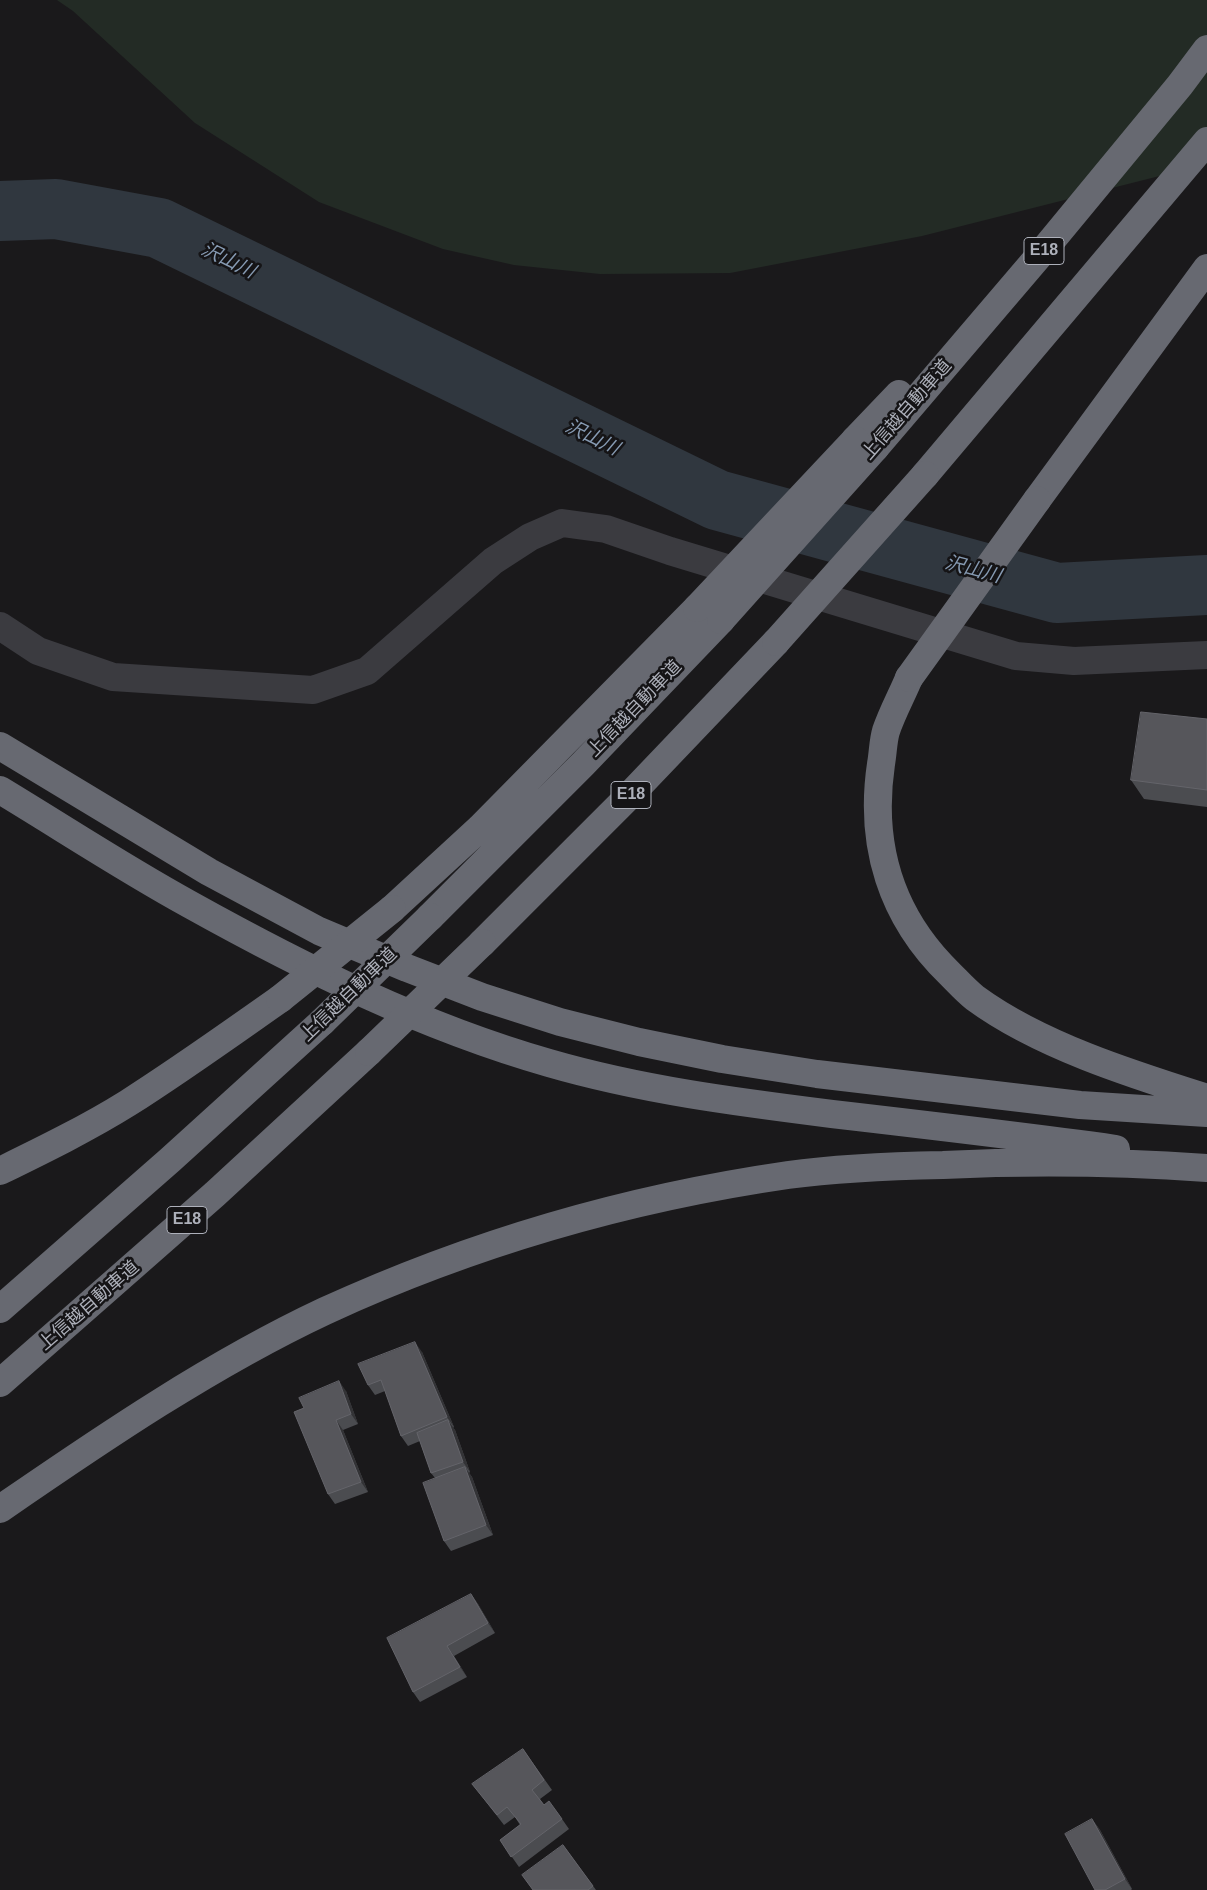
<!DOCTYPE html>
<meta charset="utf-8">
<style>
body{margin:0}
canvas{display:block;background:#1a191b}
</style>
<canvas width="1207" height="1890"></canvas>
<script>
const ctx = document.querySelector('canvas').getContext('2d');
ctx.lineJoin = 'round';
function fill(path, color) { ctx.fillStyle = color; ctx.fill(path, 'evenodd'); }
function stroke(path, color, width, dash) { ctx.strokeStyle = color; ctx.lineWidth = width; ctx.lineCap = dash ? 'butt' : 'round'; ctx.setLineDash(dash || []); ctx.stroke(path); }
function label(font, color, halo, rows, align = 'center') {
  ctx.font = font + ' Arial,"Noto Sans JP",sans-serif'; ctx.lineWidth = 5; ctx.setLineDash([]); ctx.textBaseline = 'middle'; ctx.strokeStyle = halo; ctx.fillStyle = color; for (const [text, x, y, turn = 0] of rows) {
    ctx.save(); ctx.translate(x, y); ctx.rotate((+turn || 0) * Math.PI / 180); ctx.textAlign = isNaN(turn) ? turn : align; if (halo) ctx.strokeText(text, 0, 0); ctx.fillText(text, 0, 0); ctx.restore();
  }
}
const green = new Path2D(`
 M57,0H1207V164L922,236L730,273L600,274L514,265L443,249L319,202L195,123L73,11Z`);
const river = new Path2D(`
 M0,211L56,209L159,228L717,500L1057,593L1207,585`);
const minor = new Path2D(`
 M0,626L38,651L113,677L313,690L367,671L493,561L530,537L562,523L606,529L670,551L1016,656L1074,661L1207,655`);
const highway = new Path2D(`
 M855,440L899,394
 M875,448L1038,257L1180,85L1207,49
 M925,475L1207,141
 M1037,500L1207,268
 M909,678C902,695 892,713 886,731C883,741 883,753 881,764C869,845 891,917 950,974C958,982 966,991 975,998C1039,1045 1131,1074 1207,1098
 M0,746L209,872L319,931L407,968L482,997L560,1022L639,1042L722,1059L817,1074L1080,1105L1207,1113
 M0,790C63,828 125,869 189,904C304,968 423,1027 549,1063C642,1090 737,1102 832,1114C927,1125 1022,1136 1116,1149
 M392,909L480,828L697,608
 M430,917L583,764L721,620
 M482,943L629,796L776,642
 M0,1171C43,1150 88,1128 128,1103C180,1070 230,1034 280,999
 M0,1309L170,1160L322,1022
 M0,1383L215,1194L369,1052
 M0,1509C103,1438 212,1364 325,1311C471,1244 629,1198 788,1175C839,1168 891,1166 943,1165C1030,1161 1119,1162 1207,1168`);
const highwayBridge = new Path2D(`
 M697,608L855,440
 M721,620L875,448
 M776,642L925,475
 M909,678L1037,500
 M280,999L392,909
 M322,1022L430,917
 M369,1052L482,943`);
const wall = new Path2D(`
 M1207,719V807L1144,799L1131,780Z
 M422,1352L454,1427L453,1428L455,1430L470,1472L469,1473L472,1477L493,1535L451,1551L444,1541L435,1478L431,1473L420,1441L408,1446L401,1436L385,1391L375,1395L368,1385Z
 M346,1391L358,1424L343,1430L368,1492L335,1504L328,1494L304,1408Z
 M471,1594L478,1604L495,1633L454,1656L467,1677L420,1702L413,1692Z
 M523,1749L552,1790L540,1799L544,1805L562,1819L569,1829L519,1867L500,1840L520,1825L515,1817L504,1825L480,1794L472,1784Z
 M1092,1819L1100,1830L1132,1889L1131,1890H1095Z
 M563,1845L596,1890H533L522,1875Z`);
const shadedWall = new Path2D(`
 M415,1342L422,1352L454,1427L447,1417Z
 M339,1381L346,1391L358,1424L351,1414Z
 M336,1420L343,1430L368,1492L361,1482Z
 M448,1420L455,1430L470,1472L463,1462Z
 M465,1467L472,1477L493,1535L486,1525Z
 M471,1594L478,1604L495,1633L488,1623Z
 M447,1646L454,1656L467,1677L460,1667Z
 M1092,1819L1100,1830L1132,1889L1125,1879Z`);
const building = new Path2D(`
 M1141,712L1207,719V790L1131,780Z
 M415,1342L447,1417L401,1436L381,1380L368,1385L358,1364Z
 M339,1381L351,1414L336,1420L361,1482L328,1494L294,1412L304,1408L299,1398Z
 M448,1420L463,1462L431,1473L417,1433Z
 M465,1467L486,1525L444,1541L423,1483Z
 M471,1594L488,1623L447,1646L460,1667L413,1692L387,1638Z
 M523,1749L544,1780L532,1790L544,1805L549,1801L562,1819L511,1857L500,1840L521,1824L507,1807L497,1815L472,1784Z
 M1092,1819L1125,1879L1105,1890H1095L1065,1834Z
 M563,1845L593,1886L588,1890H533L522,1875Z`);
const shields = [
 [1044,251,40],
 [631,795,40],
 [187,1220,40]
];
const shieldNames = [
 ["E18",1044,251],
 ["E18",631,795],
 ["E18",187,1220]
];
const streetNames = [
 ["上信越自動車道",907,410,-49],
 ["上信越自動車道",635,709,-46],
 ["上信越自動車道",349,995,-44],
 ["上信越自動車道",89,1306,-41]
];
const waterNames = [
 ["沢山川",228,261,26],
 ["沢山川",592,438,26],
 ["沢山川",973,570,15]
];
fill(green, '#232b25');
stroke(river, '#30373f', 60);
stroke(minor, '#3b3b40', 28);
stroke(highway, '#676971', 28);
stroke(highwayBridge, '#676971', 28);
fill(wall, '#4b4c50');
fill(shadedWall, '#333336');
fill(building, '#56565b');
stroke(building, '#64646a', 1);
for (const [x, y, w] of shields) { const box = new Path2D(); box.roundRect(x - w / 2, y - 13.5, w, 27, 4); ctx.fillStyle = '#151416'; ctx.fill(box); stroke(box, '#adb0ba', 1); }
label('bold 16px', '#adb0ba', null, shieldNames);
label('18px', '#adb0ba', '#151416', streetNames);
label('italic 19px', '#869ab2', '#151416', waterNames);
</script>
